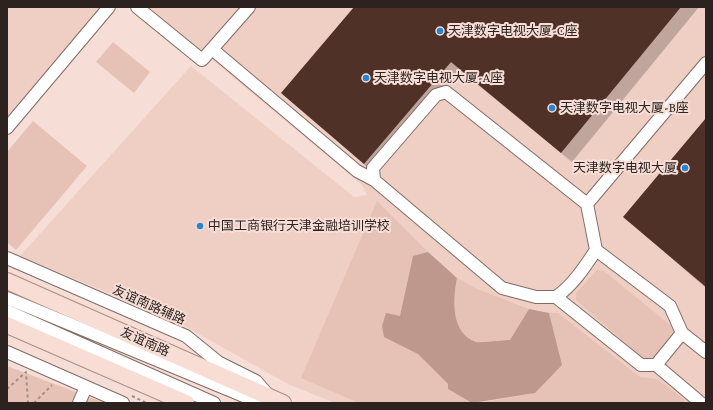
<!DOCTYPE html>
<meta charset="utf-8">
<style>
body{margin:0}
#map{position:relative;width:713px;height:410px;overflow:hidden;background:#f6ddd5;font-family:"Crimson Pro",serif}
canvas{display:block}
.frame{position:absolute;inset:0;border:8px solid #2c2320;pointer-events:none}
</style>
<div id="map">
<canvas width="713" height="410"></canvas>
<div class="frame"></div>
</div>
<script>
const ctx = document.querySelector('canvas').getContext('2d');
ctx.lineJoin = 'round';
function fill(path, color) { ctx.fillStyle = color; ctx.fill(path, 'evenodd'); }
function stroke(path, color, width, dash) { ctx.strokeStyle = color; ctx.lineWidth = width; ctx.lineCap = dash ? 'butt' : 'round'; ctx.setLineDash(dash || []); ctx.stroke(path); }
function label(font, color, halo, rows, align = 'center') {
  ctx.font = font + ' "Crimson Pro","Noto Sans SC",serif'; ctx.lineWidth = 4; ctx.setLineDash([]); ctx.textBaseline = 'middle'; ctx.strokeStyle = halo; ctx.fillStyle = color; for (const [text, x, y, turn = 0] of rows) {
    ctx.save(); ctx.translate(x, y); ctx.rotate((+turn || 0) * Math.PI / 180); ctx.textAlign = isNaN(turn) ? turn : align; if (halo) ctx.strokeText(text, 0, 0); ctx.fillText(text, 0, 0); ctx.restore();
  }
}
const built = new Path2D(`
 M7,7H101L7,119Z
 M149,7H706V403H335L288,384L172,319L20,256L191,66L354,197L367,195L361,184Z`);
const green = new Path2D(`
 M113,42L150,72L134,93L96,62Z
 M33,121L87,166L16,250L7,242V152Z
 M377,201L428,252L413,257L400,316L384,337L418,354L448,384V389L472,403H359L301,378Z
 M597,270L604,271L674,328V332L652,359L645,360L576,300V293Z
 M457,278L475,288L529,309L510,340C503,340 480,343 476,342C450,333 453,298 457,278Z
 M549,313H558L640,377L657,379L685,400L683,403H479L535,393L561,365Z
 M7,366L105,403H7Z`);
const water = new Path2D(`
 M428,252L457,278C453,298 450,333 476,342C479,343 504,340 510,340L529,309L549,313L562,365L535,393L472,403L448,389V384L418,354L384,337L382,326L386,313L400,316L413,256Z`);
const shadow = new Path2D(`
 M355,7H699L572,162L461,71L374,173L282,93Z
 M706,120V288L624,217Z`);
const building = new Path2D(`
 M354,7H681L561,153L451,62L364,164L281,93Z
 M706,118V287L623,217Z`);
const path = new Path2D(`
 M7,389L26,372L28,403
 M132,396L147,403
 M34,403L52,385`);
const minor = new Path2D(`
 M137,7L202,60L212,49
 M249,7L212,49L357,171L374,180
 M7,128L109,7
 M587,204L706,63
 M596,250L670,306L682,333L706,352
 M7,258L186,336L218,362L256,381L268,395
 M556,297C573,285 584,268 596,250L587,204L446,92L436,95L373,168L374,180L502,288L536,297H556L641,365H656L701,403
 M7,298L246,397L266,396
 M7,311L214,403
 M7,352L123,403
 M656,365L682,333
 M79,403L86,387`);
const major = new Path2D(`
 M7,281L283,403
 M7,325L186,403`);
const markers = [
 [440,31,4,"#2884d1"],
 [366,78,4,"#2884d1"],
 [552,108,4,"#2884d1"],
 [685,168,4,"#2884d1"],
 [200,226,4,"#2884d1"]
];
const poiNames = [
 ["天津数字电视大厦-C座",448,31],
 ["天津数字电视大厦-A座",374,78],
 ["天津数字电视大厦-B座",560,108],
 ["天津数字电视大厦",677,168,"right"],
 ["中国工商银行天津金融培训学校",208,226]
];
const streetNames = [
 ["友谊南路辅路",149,305,24],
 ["友谊南路",145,342,24]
];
fill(built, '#efcfc4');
fill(green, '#e6c2b6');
fill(water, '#be988c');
fill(shadow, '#0003');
fill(building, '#503127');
stroke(minor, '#816c65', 14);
stroke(major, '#ac8d82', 18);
stroke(path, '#a08e88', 2, [3, 3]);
stroke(minor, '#fff', 12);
stroke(major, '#f7ddd4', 16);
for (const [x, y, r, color] of markers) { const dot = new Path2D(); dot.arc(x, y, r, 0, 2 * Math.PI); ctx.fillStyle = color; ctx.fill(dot); stroke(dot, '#f6ddd5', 1.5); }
label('13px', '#2c2320', '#f6ddd5', poiNames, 'left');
label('13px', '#2c2320', '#f6ddd5', streetNames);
</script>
